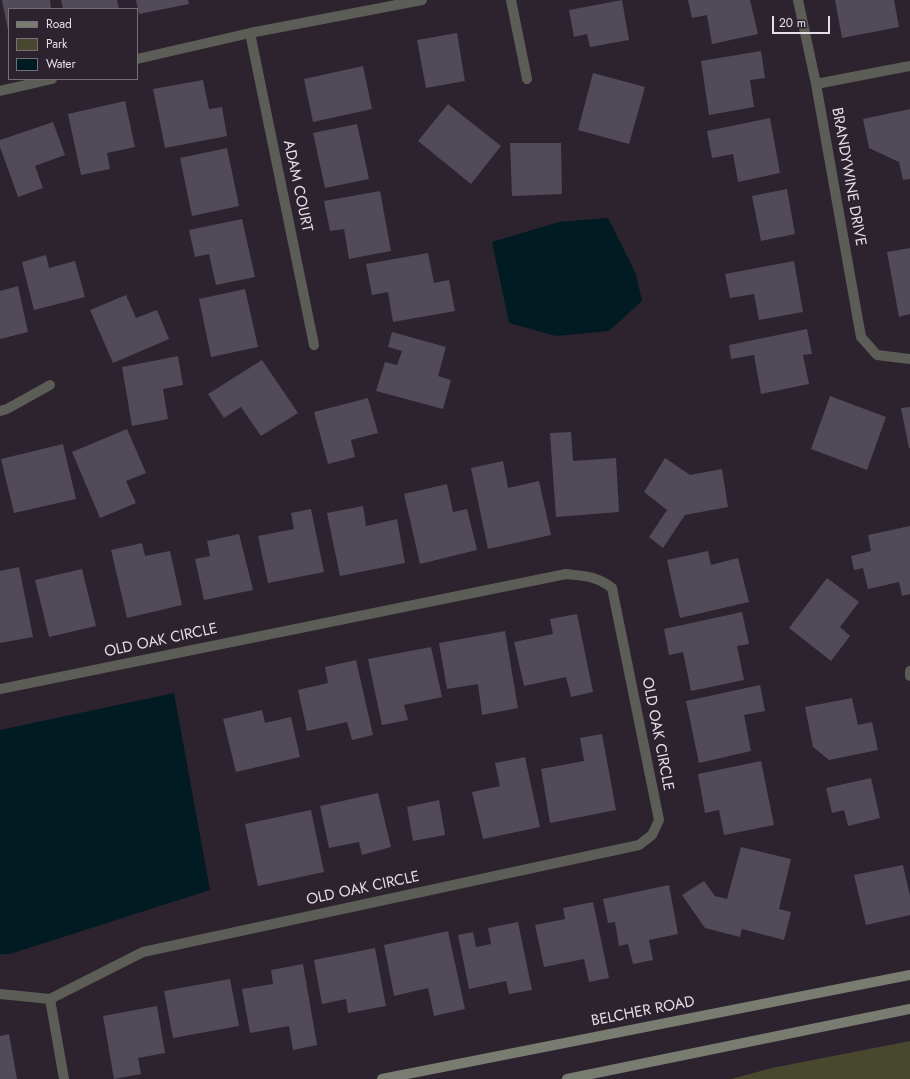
<!DOCTYPE html>
<style>
body{margin:0}
#map{position:relative;width:910px;height:1079px;overflow:hidden;background:#2d232f;font-family:Jost,sans-serif}
canvas{display:block}
.legend{position:absolute;left:8px;top:8px;width:130px;height:72px;box-sizing:border-box;background:#2d232f;border:1px solid #766e78;margin:0;padding:5px 7px;list-style:none;font-size:12px;color:#e4dee6}
.legend li{display:flex;align-items:center;gap:8px;height:20px}
.legend b{width:20px;border:1px solid #766e78}
.scale{position:absolute;left:772px;top:16px;width:58px;height:18px;box-sizing:border-box;border:2px solid #e4dee6;border-top:0;padding-left:5px;font-size:12px;line-height:14px;white-space:nowrap;color:#e4dee6;-webkit-text-stroke:3px #2d232f;paint-order:stroke}
</style>
<div id="map">
<canvas width="910" height="1079"></canvas>
<ul class="legend">
<li><b style="height:5px;background:#797c70"></b>Road</li>
<li><b style="height:11px;background:#47482e"></b>Park</li>
<li><b style="height:11px;background:#001b21"></b>Water</li>
</ul>
<div class="scale">20 m</div>
</div>
<script>
const ctx = document.querySelector('canvas').getContext('2d');
ctx.lineJoin = 'round';
function fill(path, color) { ctx.fillStyle = color; ctx.fill(path, 'evenodd'); }
function stroke(path, color, width, dash) { ctx.strokeStyle = color; ctx.lineWidth = width; ctx.lineCap = dash ? 'butt' : 'round'; ctx.setLineDash(dash || []); ctx.stroke(path); }
function label(font, color, halo, rows, align = 'center') {
  ctx.font = font + ' Jost,sans-serif'; ctx.lineWidth = 3; ctx.setLineDash([]); ctx.textBaseline = 'middle'; ctx.strokeStyle = halo; ctx.fillStyle = color; for (const [text, x, y, turn = 0] of rows) {
    ctx.save(); ctx.translate(x, y); ctx.rotate((+turn || 0) * Math.PI / 180); ctx.textAlign = isNaN(turn) ? turn : align; if (halo) ctx.strokeText(text, 0, 0); ctx.fillText(text, 0, 0); ctx.restore();
  }
}
const green = new Path2D(`
 M910,1041V1079H731L772,1068Z`);
const water = new Path2D(`
 M608,218L636,274L642,301L609,331L556,336L509,323L492,242L559,222Z
 M174,693L210,890L10,954H0V730Z`);
const building = new Path2D(`
 M2,0H50L51,9H9L8,30Z
 M61,0H117L119,9H63Z
 M136,0H188L189,4L139,14Z
 M622,0L629,40L590,47L587,34L574,37L569,10Z
 M688,0H750L758,34L712,44L707,15L692,18Z
 M835,0H894L899,27L842,38Z
 M457,33L465,81L426,88L417,40Z
 M761,51L765,78L750,80L754,107L709,115L701,61Z
 M363,66L372,109L313,122L304,79Z
 M593,73L645,87L629,144L578,130Z
 M203,80L209,109L222,107L227,136L165,148L153,89Z
 M125,101L135,147L107,153L110,169L81,175L68,114Z
 M448,104L501,146L471,184L418,141Z
 M910,109V179L903,180L899,162L869,148L863,119Z
 M770,118L780,173L738,182L733,154L712,158L707,131Z
 M53,122L65,155L35,166L43,188L18,197L0,147V140Z
 M357,124L369,179L325,188L313,133Z
 M510,143H561L562,194L512,196Z
 M227,148L239,206L192,216L180,158Z
 M787,189L795,234L761,241L752,196Z
 M380,191L391,251L349,259L344,229L330,231L324,201Z
 M242,219L255,277L216,285L209,254L195,257L189,230Z
 M910,248V314L899,317L887,252Z
 M428,253L434,283L449,280L455,311L393,322L388,292L372,295L366,264Z
 M46,255L49,268L75,261L85,297L34,310L22,262Z
 M794,261L803,312L759,320L754,294L730,298L725,274Z
 M18,286L28,332L0,339V291Z
 M245,289L258,347L211,357L199,299Z
 M126,295L136,318L157,310L169,339L113,363L90,310Z
 M807,329L812,354L803,355L809,384L761,394L754,355L731,359L729,345Z
 M392,332L446,347L438,376L451,380L443,409L376,391L385,362L397,365L402,351L388,347Z
 M178,356L183,385L163,389L168,419L132,426L122,367Z
 M262,360L298,413L261,436L241,407L224,418L208,394Z
 M830,396L886,417L867,470L811,449Z
 M368,398L378,433L351,440L355,457L328,464L314,412Z
 M910,407V448H909L901,408Z
 M127,429L146,473L126,481L136,503L100,518L72,452Z
 M571,432L573,461L616,458L619,512L556,517L550,433Z
 M63,444L76,499L14,513L1,459Z
 M665,458L690,475L722,469L728,507L685,515L663,548L649,537L667,510L644,492Z
 M503,461L508,488L539,481L551,535L488,549L471,468Z
 M447,484L453,512L467,509L477,550L420,564L404,494Z
 M363,506L366,526L397,519L405,563L340,576L327,513Z
 M311,509L324,572L268,583L258,536L294,529L291,513Z
 M910,526V594L902,596L899,582L868,589L863,568L854,570L851,556L871,551L868,535Z
 M239,534L253,590L204,600L195,559L210,556L207,541Z
 M142,543L145,556L170,551L182,605L127,618L111,550Z
 M708,551L711,565L738,558L749,602L680,618L667,560Z
 M19,567L33,637L0,643V571Z
 M82,569L96,626L49,637L35,580Z
 M827,578L859,602L840,627L850,636L831,661L789,628Z
 M742,612L749,644L737,646L744,680L691,691L683,652L669,655L664,629Z
 M577,614L593,692L571,697L566,677L524,686L514,642L553,634L550,619Z
 M505,631L518,708L482,715L478,684L447,689L439,643Z
 M431,647L442,697L404,705L408,720L382,725L368,659Z
 M356,660L373,735L352,740L347,722L307,731L298,690L328,683L325,667Z
 M760,685L765,711L744,715L751,751L699,763L686,701Z
 M852,698L858,725L872,722L878,750L829,760L813,747L805,707Z
 M262,710L265,723L291,717L300,757L236,772L223,719Z
 M602,734L616,810L550,823L541,769L584,761L580,738Z
 M525,757L540,827L483,839L472,792L500,786L495,763Z
 M761,761L774,825L724,835L719,810L705,813L698,774Z
 M871,778L880,818L848,826L844,810L832,813L826,788Z
 M378,793L391,847L362,855L359,842L329,848L320,806Z
 M439,800L445,835L413,841L407,807Z
 M311,810L324,872L258,886L245,824Z
 M741,847L791,859L779,909L791,912L784,940L742,929L740,937L705,928L682,895L704,881L715,896L727,899Z
 M903,865L910,896V915L866,925L854,875Z
 M669,885L678,934L649,940L653,960L633,964L628,944L619,946L615,922L608,923L603,899Z
 M593,902L609,978L589,982L584,959L544,967L535,925L565,919L563,908Z
 M518,922L532,990L509,994L506,981L469,989L458,935L473,932L476,947L491,944L488,928Z
 M448,931L465,1009L434,1016L428,988L394,996L384,945Z
 M375,948L386,1006L348,1013L346,999L322,1004L314,960Z
 M303,964L317,1045L293,1050L289,1026L250,1033L242,989L273,984L271,970Z
 M230,979L239,1026L173,1038L164,991Z
 M157,1006L165,1053L138,1058L141,1074L114,1079L103,1016Z
 M9,1034L17,1079H0V1036Z`);
const street = new Path2D(`
 M511,0L527,79
 M798,0L816,84L861,337L877,355L910,359
 M250,33L314,345
 M137,59L250,33L422,0
 M816,84L910,66
 M0,91L52,79
 M0,411L7,409L50,385
 M910,671V676
 M0,689L566,574C584,576 597,576 612,588L659,820L652,835L639,845L143,952L50,999L0,994
 M50,999L64,1079`);
const secondary = new Path2D(`
 M382,1079L910,975
 M567,1079L910,1009`);
const streetNames = [
 ["BRANDYWINE DRIVE",848,177,80],
 ["ADAM COURT",297,186,78],
 ["OLD OAK CIRCLE",161,641,-12],
 ["OLD OAK CIRCLE",657,734,79],
 ["OLD OAK CIRCLE",363,889,-12],
 ["BELCHER ROAD",643,1012,-11]
];
fill(green, '#47482e');
fill(water, '#001b21');
fill(building, '#504a59');
stroke(street, '#5c5d56', 10);
stroke(secondary, '#797c70', 10);
label('15px', '#e4dee6', '#2d232f', streetNames);
</script>
